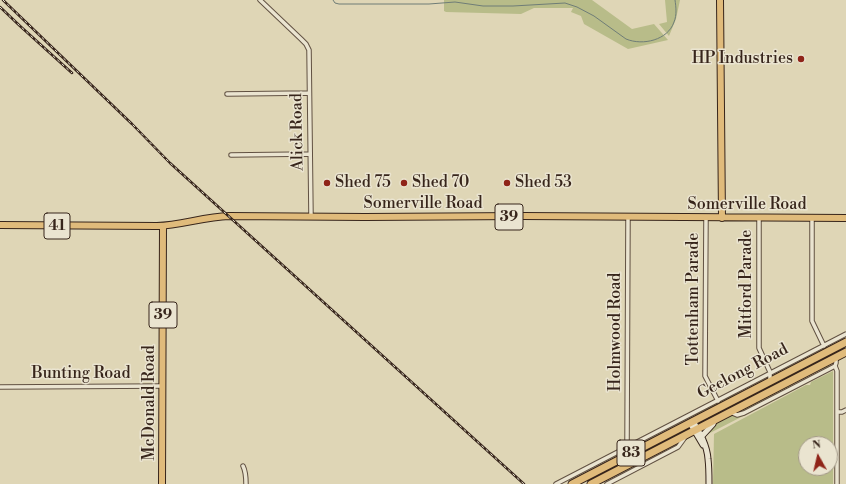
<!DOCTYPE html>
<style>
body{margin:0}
#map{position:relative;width:846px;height:484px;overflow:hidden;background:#dfd6b6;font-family:"Libre Bodoni",serif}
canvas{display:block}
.north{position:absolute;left:798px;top:436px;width:40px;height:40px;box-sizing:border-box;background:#eae4d0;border:1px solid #a29888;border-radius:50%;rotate:352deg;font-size:11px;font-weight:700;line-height:16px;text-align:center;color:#37251b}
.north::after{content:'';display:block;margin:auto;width:14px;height:18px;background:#8f2418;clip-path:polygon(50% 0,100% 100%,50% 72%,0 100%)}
</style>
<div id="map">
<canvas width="846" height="484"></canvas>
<div class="north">N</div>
</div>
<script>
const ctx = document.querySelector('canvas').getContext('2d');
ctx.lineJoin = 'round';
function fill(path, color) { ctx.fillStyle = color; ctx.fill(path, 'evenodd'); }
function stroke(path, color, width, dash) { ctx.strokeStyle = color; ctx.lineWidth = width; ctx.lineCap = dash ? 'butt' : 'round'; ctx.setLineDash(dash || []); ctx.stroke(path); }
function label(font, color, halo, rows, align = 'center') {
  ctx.font = font + ' "Libre Bodoni",serif'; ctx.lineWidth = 3; ctx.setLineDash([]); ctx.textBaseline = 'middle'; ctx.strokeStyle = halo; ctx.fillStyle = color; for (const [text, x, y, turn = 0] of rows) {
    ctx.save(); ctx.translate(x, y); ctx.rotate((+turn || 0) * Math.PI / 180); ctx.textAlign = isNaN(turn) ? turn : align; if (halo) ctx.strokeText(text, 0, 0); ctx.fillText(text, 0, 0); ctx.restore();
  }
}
const green = new Path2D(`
 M444,0H592L632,29L654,24L668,40L628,49L584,24L581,16L571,12L573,8H534L521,14L446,12L444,11Z
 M665,0H680L676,19L669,36L659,24L667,22Z
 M827,365L831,366L826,369L820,370L745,410L739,413H735Z
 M833,371V484H713L714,434L806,385H810L811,382ZM806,444H830V468H806Z
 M772,383L774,385L769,388L728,409L700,422V421Z
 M799,387H800L708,434L707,433L719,421L731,415L741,416Z
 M734,393L735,394L730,399L696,416L695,414Z`);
const stream = new Path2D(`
 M333,0L335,3L339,4H429L455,2L483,6H513L565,3L577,7L594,16L626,39C643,46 668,40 674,22C677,15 676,7 675,0`);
const street = new Path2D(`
 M260,0L301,39L306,44L309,50L311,216
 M227,94L309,93
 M231,155L310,154
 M706,218L705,376L718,401
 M759,218V348L770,372V382
 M812,218V321L824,346
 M836,358V363L835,366L837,371V484
 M0,387L163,386
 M730,412L737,415L744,413L835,366
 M837,412H842L846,410
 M628,446L627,444L628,217
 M243,466C246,472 246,477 246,484
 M556,484C653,434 749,384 846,334
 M607,484L678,447L686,436`);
const secondary = new Path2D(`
 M693,421C700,433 707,445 708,459C709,467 709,476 709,484
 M690,423L703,445
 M702,436L713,424L714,421`);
const primary = new Path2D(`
 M720,0L722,218
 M0,225L157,226C181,225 204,217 229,216L365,217L522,216L846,218
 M162,484L163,226`);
const highway = new Path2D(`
 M572,484L846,342
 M591,484L846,352`);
const rail = new Path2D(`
 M3,0L132,124L170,163L524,484
 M0,7L20,26L72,73`);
const markers = [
 [801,59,4,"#8f2418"],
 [327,183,4,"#8f2418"],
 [404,183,4,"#8f2418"],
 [507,183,4,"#8f2418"]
];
const shields = [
 [509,217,28],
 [57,226,26],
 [163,315,28],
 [631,453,28]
];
const shieldNames = [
 ["39",509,217],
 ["41",57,226],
 ["39",163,315],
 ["83",631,453]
];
const poiNames = [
 ["HP Industries",793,59,"right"],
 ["Shed 75",335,183],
 ["Shed 70",412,183],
 ["Shed 53",515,183]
];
const streetNames = [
 ["Alick Road",298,132,-91],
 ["Somerville Road",423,204],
 ["Somerville Road",747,205],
 ["Mitford Parade",747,284,-90],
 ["Tottenham Parade",694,299,-90],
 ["Holmwood Road",616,332,-90],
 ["Geelong Road",743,372,-28],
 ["Bunting Road",81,374],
 ["McDonald Road",150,403,-90]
];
fill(green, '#b8bc89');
stroke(stream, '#6f7d77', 1);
stroke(street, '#615142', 5.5);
stroke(secondary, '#37251b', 7);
stroke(primary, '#37251b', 8);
stroke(highway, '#37251b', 9);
stroke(street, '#eae4d0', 3.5);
stroke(secondary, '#eae4d0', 5);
stroke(primary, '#e0bb7b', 6);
stroke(highway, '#e0bb7b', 7);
stroke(rail, '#37251b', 2.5);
stroke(rail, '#eae4d0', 1, [3]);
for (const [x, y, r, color] of markers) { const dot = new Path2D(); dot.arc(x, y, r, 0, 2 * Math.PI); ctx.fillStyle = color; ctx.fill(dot); stroke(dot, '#eae4d0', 1.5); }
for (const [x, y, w] of shields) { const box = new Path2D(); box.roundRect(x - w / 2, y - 13, w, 26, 3); ctx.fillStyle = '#eae4d0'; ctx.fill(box); stroke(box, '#37251b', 1); }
label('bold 15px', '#37251b', null, shieldNames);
label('16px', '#37251b', '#eae4d0', poiNames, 'left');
label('16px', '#37251b', '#eae4d0', streetNames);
</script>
